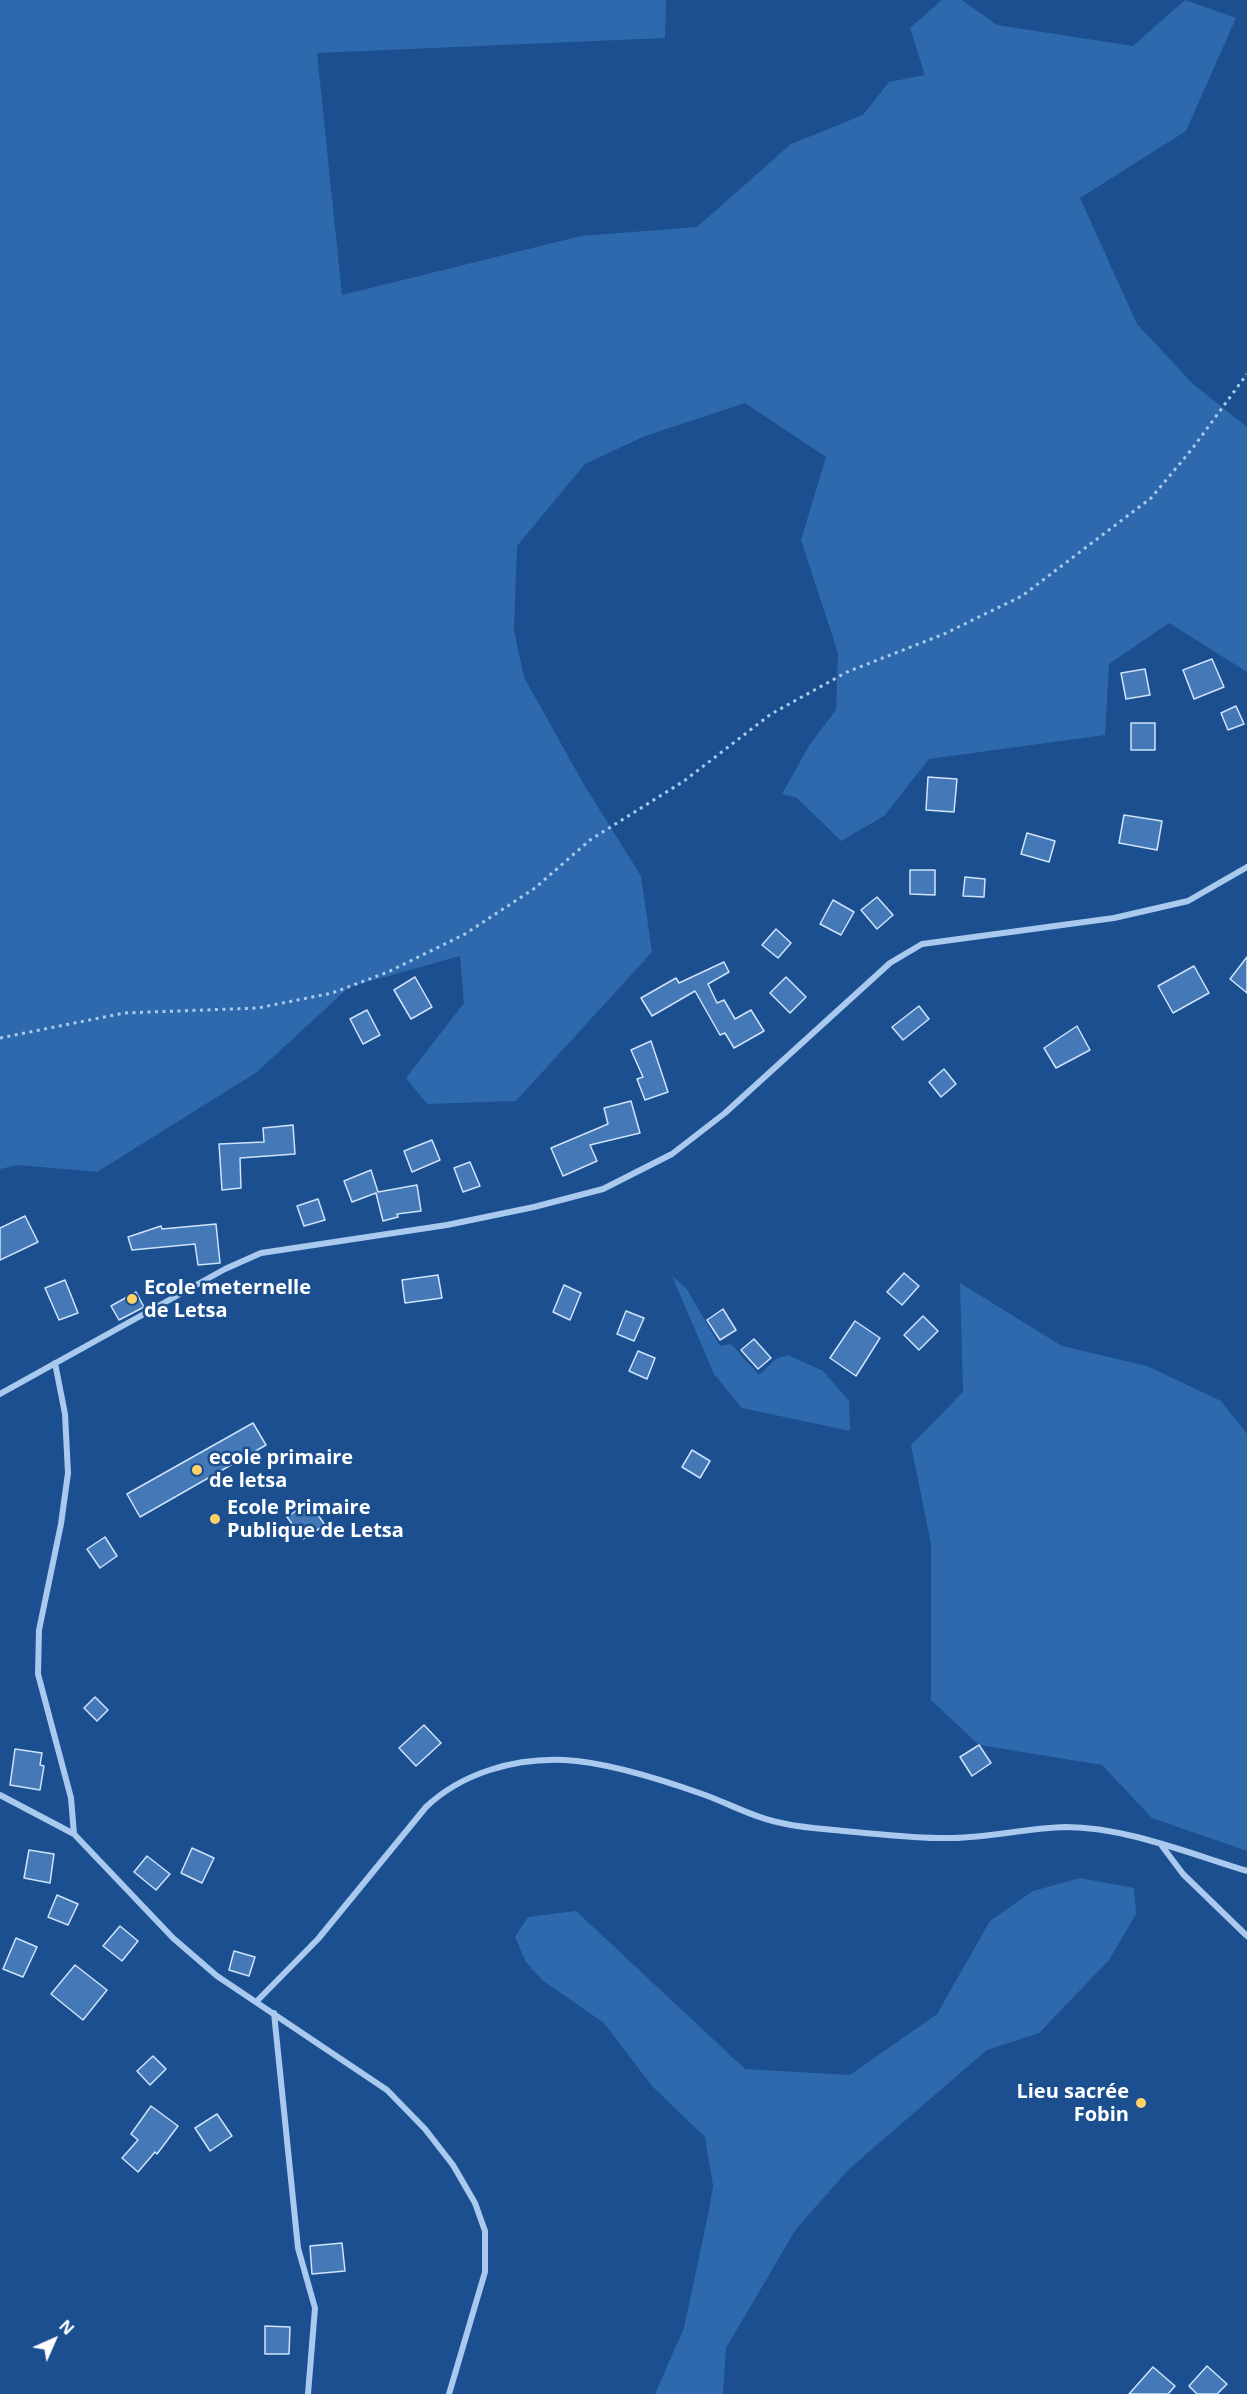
<!DOCTYPE html>
<meta charset="utf-8">
<style>
body{margin:0}
#map{position:relative;width:1247px;height:2394px;overflow:hidden;background:#1b4f8f;font-family:"Open Sans",sans-serif}
canvas{display:block}
.north{position:absolute;left:24px;top:2310px;width:60px;height:60px;-webkit-text-stroke:4px #1b4f8f;paint-order:stroke;rotate:45deg;font-size:16px;font-weight:700;line-height:24px;text-align:center;color:#fff}
.north::after{content:'';display:block;margin:auto;width:21px;height:27px;background:#fff;clip-path:polygon(50% 0,100% 100%,50% 72%,0 100%)}
</style>
<div id="map">
<canvas width="1247" height="2394"></canvas>
<div class="north">N</div>
</div>
<script>
const ctx = document.querySelector('canvas').getContext('2d');
ctx.lineJoin = 'round';
function fill(path, color) { ctx.fillStyle = color; ctx.fill(path, 'evenodd'); }
function stroke(path, color, width, dash) { ctx.strokeStyle = color; ctx.lineWidth = width; ctx.lineCap = dash ? 'butt' : 'round'; ctx.setLineDash(dash || []); ctx.stroke(path); }
function label(font, color, halo, rows, align = 'center') {
  ctx.font = font + ' "Open Sans",sans-serif'; ctx.lineWidth = 5; ctx.setLineDash([]); ctx.textBaseline = 'middle'; ctx.strokeStyle = halo; ctx.fillStyle = color; for (const [text, x, y, turn = 0] of rows) {
    ctx.save(); ctx.translate(x, y); ctx.rotate((+turn || 0) * Math.PI / 180); ctx.textAlign = isNaN(turn) ? turn : align; if (halo) ctx.strokeText(text, 0, 0); ctx.fillText(text, 0, 0); ctx.restore();
  }
}
const green = new Path2D(`
 M0,0H666L665,38L317,53L342,295L581,236L697,227L791,144L863,115L889,82L925,75L910,28L942,0H962L997,25L1133,46L1185,0L1236,18L1186,131L1080,198L1137,324L1193,384L1247,427V672L1169,623L1109,664L1105,735L929,759L884,816L841,841L797,798L782,794L810,744L836,710L838,653L801,540L826,457L745,403L645,436L585,464L517,546L514,630L524,677L583,783L641,876L652,952L516,1101L427,1104L406,1078L464,1003L460,956L349,987L257,1072L97,1172L18,1165L0,1169Z
 M672,1276L686,1288L720,1346L731,1344L759,1375L776,1359L788,1355L823,1371L849,1401L850,1431L742,1408L714,1374Z
 M960,1283L1062,1346L1147,1366L1221,1401L1247,1434V1851L1152,1818L1102,1765L979,1745L931,1700V1544L911,1445L963,1392Z
 M1080,1878L1134,1888L1136,1914L1109,1960L1039,2033L987,2050L849,2169L796,2229L726,2348L723,2394H655L684,2328L709,2210L713,2186L705,2137L652,2086L604,2023L542,1980L526,1962L515,1937L528,1917L576,1911L745,2069L850,2075L937,2014L990,1921L1033,1891Z`);
const building = new Path2D(`
 M1212,659L1224,687L1194,699L1183,670Z
 M1145,669L1150,695L1126,699L1121,673Z
 M1236,706L1244,724L1228,730L1221,713Z
 M1131,723H1155V750H1131Z
 M928,777L957,779L954,812L926,810Z
 M1124,815L1162,821L1157,850L1119,843Z
 M1027,833L1055,841L1049,862L1021,854Z
 M910,870H935V895L910,894Z
 M965,877L985,879L984,897L963,896Z
 M877,897L893,915L877,929L861,910Z
 M833,900L854,912L841,935L820,924Z
 M776,929L791,943L778,958L762,945Z
 M1247,957V993L1230,979Z
 M724,962L729,972L708,984L717,1003L724,1000L735,1019L751,1010L764,1031L734,1048L725,1033L720,1035L695,991L652,1016L641,998L676,978L679,983Z
 M1194,966L1209,993L1173,1013L1158,986Z
 M415,977L432,1007L411,1019L394,990Z
 M786,977L806,997L790,1013L770,993Z
 M919,1006L929,1019L903,1040L892,1027Z
 M367,1010L380,1035L363,1044L350,1019Z
 M1077,1026L1090,1050L1056,1068L1044,1048Z
 M651,1041L668,1092L645,1100L637,1079L643,1077L631,1050Z
 M944,1069L956,1084L941,1097L929,1082Z
 M631,1101L640,1133L590,1145L597,1161L563,1176L551,1148L608,1124L604,1108Z
 M293,1125L295,1154L240,1158L241,1188L222,1190L219,1144L264,1142L263,1128Z
 M432,1140L440,1160L412,1172L404,1151Z
 M470,1162L480,1186L463,1192L454,1168Z
 M371,1170L378,1192L417,1185L421,1211L397,1214L398,1217L383,1221L376,1193L352,1202L344,1181Z
 M318,1199L325,1220L304,1226L297,1206Z
 M25,1216L38,1242L0,1260V1228Z
 M216,1224L220,1263L198,1265L195,1244L132,1250L128,1237L161,1226L162,1229Z
 M904,1273L919,1286L902,1305L887,1292Z
 M438,1275L442,1298L405,1303L402,1280Z
 M65,1280L78,1313L59,1320L45,1288Z
 M564,1285L581,1293L570,1320L553,1312Z
 M136,1292L144,1307L119,1320L111,1306Z
 M723,1309L736,1330L720,1340L707,1320Z
 M626,1311L644,1318L634,1341L617,1334Z
 M923,1316L938,1331L919,1350L904,1335Z
 M855,1321L880,1338L856,1376L830,1358Z
 M754,1339L771,1358L758,1369L741,1350Z
 M638,1351L655,1358L647,1379L629,1371Z
 M253,1423L266,1445L140,1517L127,1494Z
 M692,1450L710,1461L700,1478L682,1467Z
 M309,1502L325,1525L303,1539L287,1517Z
 M105,1537L117,1556L100,1568L87,1549Z
 M95,1697L108,1710L97,1721L84,1708Z
 M424,1725L441,1743L416,1766L399,1748Z
 M979,1745L991,1763L972,1776L960,1757Z
 M15,1749L42,1753L40,1765L44,1766L40,1790L10,1785Z
 M192,1848L214,1858L202,1883L181,1873Z
 M29,1850L54,1854L50,1883L24,1878Z
 M147,1856L170,1874L156,1890L134,1872Z
 M57,1895L78,1904L68,1925L48,1917Z
 M120,1926L138,1941L122,1961L103,1946Z
 M16,1938L37,1947L23,1977L3,1969Z
 M234,1951L255,1957L249,1976L229,1970Z
 M75,1965L107,1990L83,2020L51,1994Z
 M153,2056L166,2069L150,2085L137,2071Z
 M151,2106L178,2126L157,2154L155,2152L138,2172L122,2158L138,2140L131,2134Z
 M217,2114L232,2136L210,2151L195,2128Z
 M342,2243L345,2271L312,2274L310,2246Z
 M265,2326L290,2327L289,2354H265Z
 M1207,2366L1227,2384L1217,2394H1197L1189,2386Z
 M1153,2367L1175,2386L1168,2394H1129Z`);
const path = new Path2D(`
 M0,1038L124,1013L258,1008L332,993L388,972L465,934L535,888L590,840L684,781L771,714L847,672L944,634L1022,596L1151,498L1192,449L1247,374`);
const minor = new Path2D(`
 M55,1363L65,1414L68,1473L61,1524L39,1630L38,1674L71,1798L74,1834
 M0,1394L225,1269L261,1253L447,1225L534,1207L603,1189L672,1154L725,1113L890,963L922,944L1114,918L1188,901L1247,867
 M0,1795L74,1834L173,1938L217,1976L387,2090L425,2129L453,2165L475,2203L485,2231V2272L449,2394
 M1162,1846L1183,1874L1247,1936
 M257,2001L318,1939L426,1807C462,1773 514,1758 564,1760C608,1762 663,1780 705,1795C732,1805 757,1819 786,1824C805,1828 825,1829 844,1831C880,1834 917,1839 953,1838C991,1837 1029,1828 1066,1827C1125,1827 1191,1854 1247,1871
 M274,2013L298,2248L315,2308L308,2394`);
const markers = [
 [132,1299,6,"#ffd166"],
 [197,1470,6,"#ffd166"],
 [215,1519,6,"#ffd166"],
 [1141,2103,6,"#ffd166"]
];
const poiNames = [
 ["Ecole meternelle",144,1288],
 ["de Letsa",144,1311],
 ["ecole primaire",209,1458],
 ["de letsa",209,1481],
 ["Ecole Primaire",227,1508],
 ["Publique de Letsa",227,1531],
 ["Lieu sacrée",1129,2092,"right"],
 ["Fobin",1129,2115,"right"]
];
fill(green, '#2e69ad');
fill(building, '#4478b7');
stroke(building, '#cfe3fa', 1.5);
stroke(path, '#a9c9ee', 3, [3, 4.5]);
stroke(minor, '#a9c9ee', 6);
for (const [x, y, r, color] of markers) { const dot = new Path2D(); dot.arc(x, y, r, 0, 2 * Math.PI); ctx.fillStyle = color; ctx.fill(dot); stroke(dot, '#1b4f8f', 2); }
label('bold 20px', '#fff', '#1b4f8f', poiNames, 'left');
</script>
